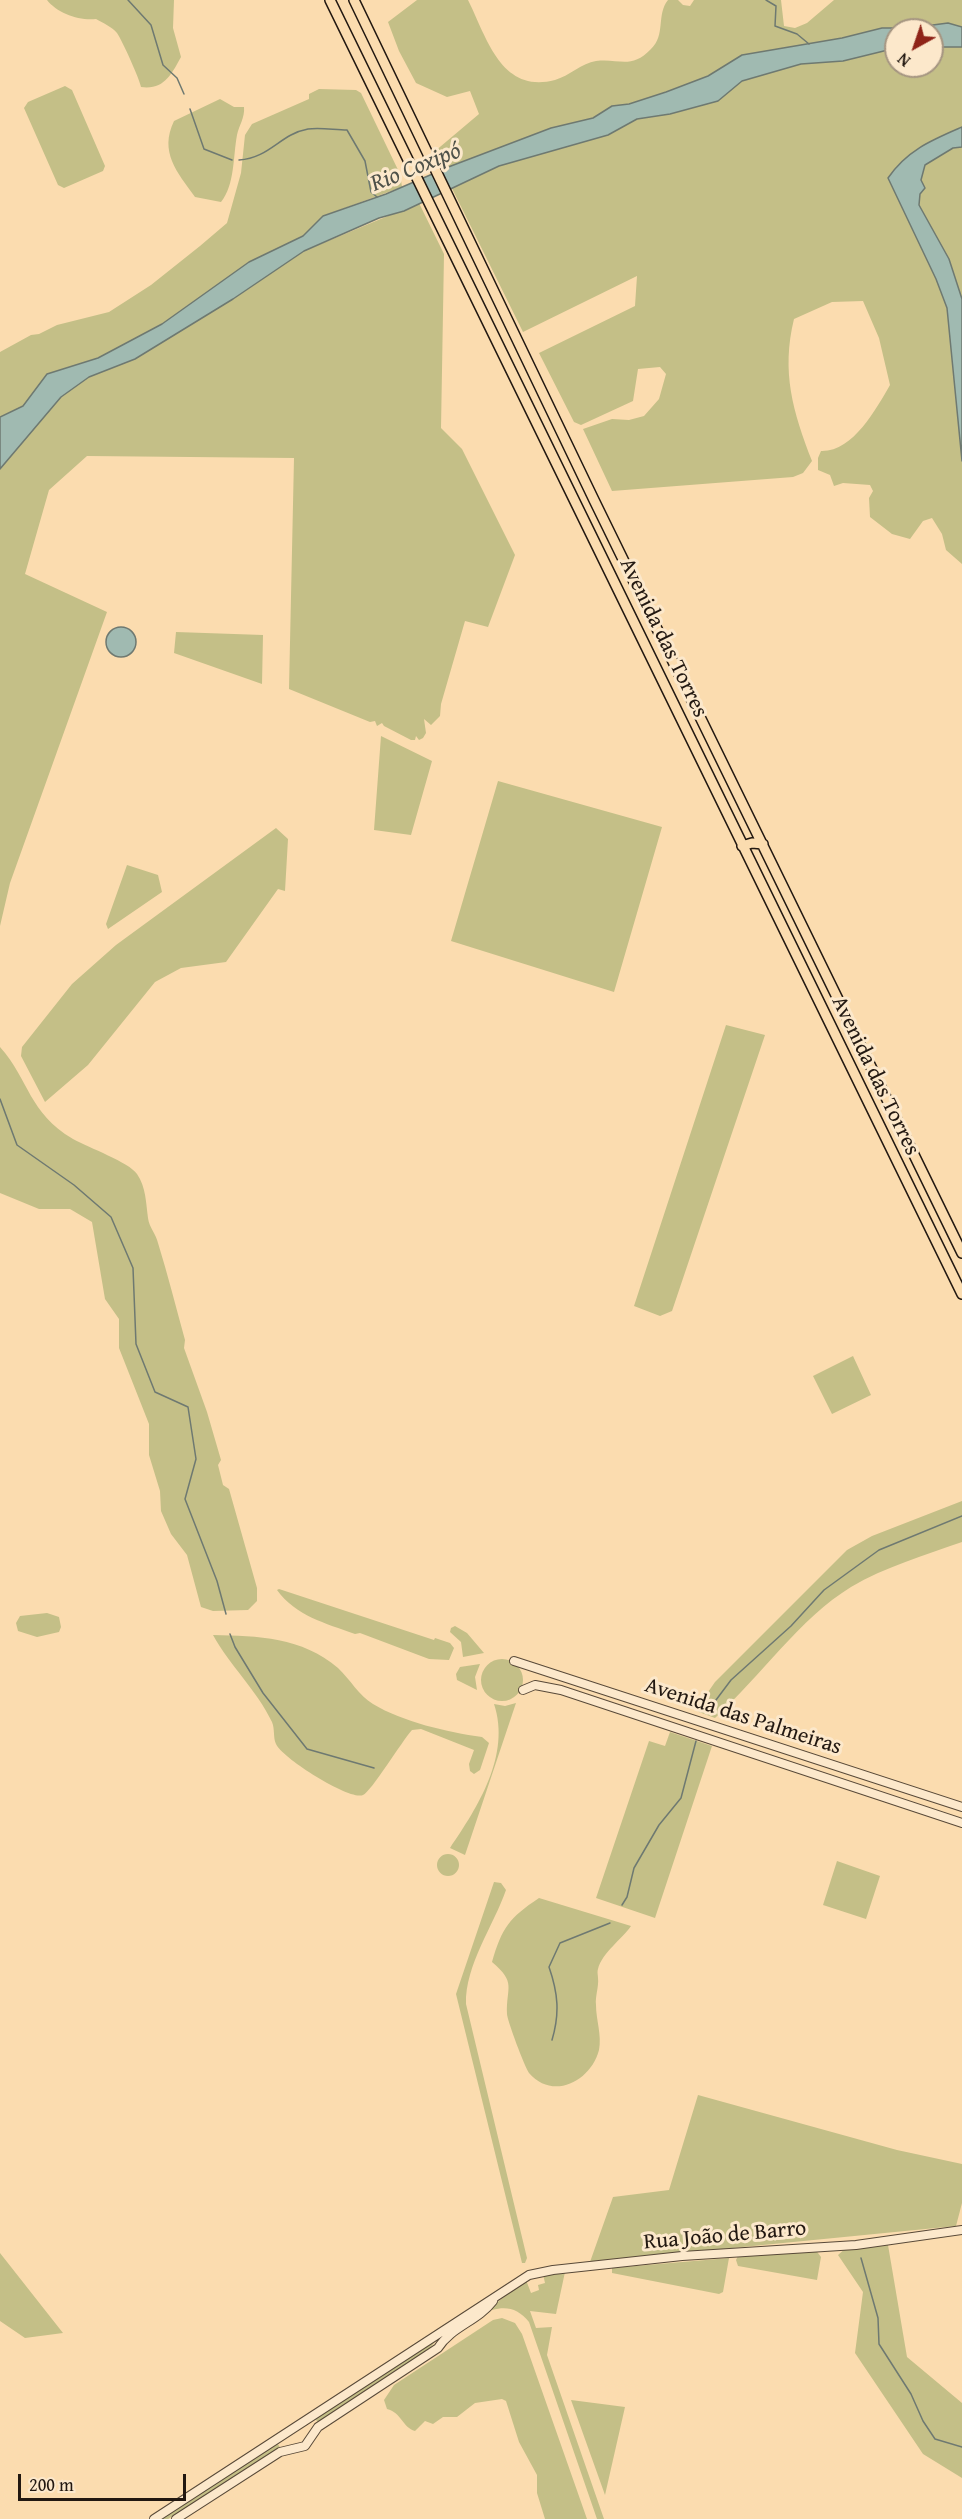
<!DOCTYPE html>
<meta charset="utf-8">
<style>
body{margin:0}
#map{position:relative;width:962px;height:2519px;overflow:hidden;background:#fbdcaf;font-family:"Gentium Book Plus",serif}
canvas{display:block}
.north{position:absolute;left:884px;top:18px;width:60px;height:60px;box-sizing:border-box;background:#fce8cb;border:2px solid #a59581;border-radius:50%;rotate:220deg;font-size:16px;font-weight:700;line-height:24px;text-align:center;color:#221811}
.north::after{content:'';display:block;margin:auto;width:21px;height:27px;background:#8f2418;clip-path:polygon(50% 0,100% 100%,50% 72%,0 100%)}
.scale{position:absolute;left:18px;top:2474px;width:168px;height:27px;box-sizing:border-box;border:3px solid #221811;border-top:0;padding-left:8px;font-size:18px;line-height:21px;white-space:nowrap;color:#221811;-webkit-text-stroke:4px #fce8cb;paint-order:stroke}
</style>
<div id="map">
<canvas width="962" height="2519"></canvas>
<div class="north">N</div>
<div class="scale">200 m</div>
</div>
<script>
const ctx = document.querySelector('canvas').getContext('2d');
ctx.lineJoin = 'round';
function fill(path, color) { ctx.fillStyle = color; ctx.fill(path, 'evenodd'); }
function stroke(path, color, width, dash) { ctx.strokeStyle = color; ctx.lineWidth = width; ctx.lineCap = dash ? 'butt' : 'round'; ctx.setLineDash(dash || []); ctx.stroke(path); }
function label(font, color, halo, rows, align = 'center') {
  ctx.font = font + ' "Gentium Book Plus",serif'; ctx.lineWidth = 6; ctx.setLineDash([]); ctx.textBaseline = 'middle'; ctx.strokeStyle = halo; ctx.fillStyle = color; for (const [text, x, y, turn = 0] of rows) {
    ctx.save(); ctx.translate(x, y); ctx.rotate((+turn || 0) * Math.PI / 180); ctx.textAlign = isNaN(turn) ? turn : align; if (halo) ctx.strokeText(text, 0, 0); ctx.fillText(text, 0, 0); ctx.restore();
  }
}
const green = new Path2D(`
 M47,0H174L173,28L181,57C171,75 164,90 141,87C140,80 122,40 117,33C112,27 103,23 96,19C79,21 57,13 47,0Z
 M417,0H468C487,38 501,94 555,80C569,76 582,63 596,61C619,58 631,70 651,49C666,35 656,15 668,0H678L683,5L690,6L694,0H781L784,26L795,28L807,23L834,0H962V564L946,550L942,534L932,518L923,521L910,539L892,534L870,517L869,498L873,491L870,485L843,483L834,486L830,475L818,470V458L821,451C853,452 876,409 890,385L879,338L863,301L832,302L794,319C781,372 793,412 812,461L803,473L793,477L612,491L583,429L612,419L629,420L644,416L659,399L666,374L660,367L638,369L633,401L581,425L574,422L539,353L635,306L637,276L523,332L434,152L479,114L470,91L447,97L416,83L399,51L388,22ZM896,30H932V66H896Z
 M65,86L72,90L105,166L103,171L64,188L58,185L24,108L28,102Z
 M319,89L356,90L361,93L400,174L402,187L323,216L303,236L249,262L162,324L98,358L47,374L23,406L0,417V352L31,335L39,334L57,325L109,312L151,285L200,246L227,223L241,173L245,135L252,124L309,99V94Z
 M220,99L234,107H244C245,118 239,125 237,135C233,156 235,185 221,202L195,197C177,172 159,152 174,121Z
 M419,203L444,254L441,428L462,449L515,555L488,627L465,621L441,704L440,716L431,725L424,719L426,733L423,738L419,740L416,736L415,740H411L384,726L382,723L377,726L375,721L370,722L289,689L294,458L87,456L49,490L25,574L107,612L10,883L0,926V469L61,397L89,377L135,359L233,299L304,251Z
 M176,632L263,635L262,684L174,653Z
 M381,736L432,761L411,835L374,830Z
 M498,781L662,827L614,992L451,941Z
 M276,828L288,839L285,891L278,889L226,962L181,968L155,982L88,1065L45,1102L21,1056L22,1047L72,984L116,945Z
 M127,865L158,875L162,892L108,929L106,924Z
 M726,1025L765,1035L672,1311L660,1316L634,1306Z
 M0,1047C30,1081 28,1112 73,1139C89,1148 129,1162 137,1174C146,1187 146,1203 148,1218C149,1227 156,1234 158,1243C168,1275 176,1308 185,1340L184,1348L207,1412L221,1460L218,1465L223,1485L229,1489L257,1588V1601L248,1610L213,1611L201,1607L187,1555L171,1534L161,1511L160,1491L149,1455V1424L119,1348V1319L105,1299L92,1222L70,1209H39L0,1193Z
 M853,1356L871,1395L832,1414L813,1376Z
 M962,1501V1542C925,1555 885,1567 851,1587C800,1618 760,1677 715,1718L699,1712L697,1708L715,1682L847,1550L872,1536Z
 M279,1589L434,1640L435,1638L450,1643L454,1648L449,1660L429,1659L360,1633L355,1634C325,1623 296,1616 277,1590Z
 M47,1613L59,1617L61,1627L59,1632L37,1637L18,1631L16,1623L20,1616Z
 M455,1626L467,1633L484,1653L463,1657L461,1642L450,1632L451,1628Z
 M213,1635C258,1636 302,1637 338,1668C350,1679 359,1696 373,1704C403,1722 447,1732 482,1737L489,1743L480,1770L474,1774L470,1771L469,1764L474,1750L421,1729L412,1730C402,1741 371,1792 363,1795C350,1801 282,1758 276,1744C273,1738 275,1729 272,1722C256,1689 230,1666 213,1635Z
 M481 1680a21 21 0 1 1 42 0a21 21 0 1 1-42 0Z
 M480,1664L475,1677L477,1690L457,1680L456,1674L460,1667Z
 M516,1703L465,1855L450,1848C478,1807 511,1755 494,1704L505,1706Z
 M670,1732L712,1746L655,1918L596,1898L649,1741L665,1746Z
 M437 1865a11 11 0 1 1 22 0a11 11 0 1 1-22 0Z
 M837,1861L880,1876L866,1919L823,1905Z
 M494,1882L501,1883L506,1890C494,1925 465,1965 466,2004L527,2258L525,2263H522L456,1994Z
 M539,1898L631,1926C622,1939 602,1953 598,1969C597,1973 598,1974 598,1978C599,1987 595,1996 596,2005C596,2020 602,2035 599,2050C591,2081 553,2101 529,2073C525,2068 507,2020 507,2014C506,1987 517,1983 492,1962C502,1928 509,1918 539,1898Z
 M698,2095L897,2150L962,2164V2203L956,2226L590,2262L613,2197L669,2190Z
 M888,2245L907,2357L962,2403V2478L923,2454L855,2353L863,2292L838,2255L846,2248Z
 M815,2249L821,2257L817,2280L738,2266L736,2260L738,2256Z
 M0,2253L63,2333L25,2338L0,2321Z
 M729,2258L723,2292L719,2294L612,2273V2268Z
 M565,2272L556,2314L530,2311L536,2328L552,2327L547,2355L604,2519H597L529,2322C518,2309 508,2306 492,2310L491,2307L526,2280L531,2293L539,2290L538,2285L545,2283L543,2274Z
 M502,2318L515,2323L522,2334L587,2519H545L537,2493V2475L519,2442L506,2401L502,2399L475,2403L457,2417H443L433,2424L425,2421L415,2431C403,2428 401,2412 387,2409L384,2400L394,2385L493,2320Z
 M437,2339L430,2348L318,2422L314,2418Z
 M571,2400L625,2407L605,2495Z
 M276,2441L281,2449L270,2453L168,2519H157Z`);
const water = new Path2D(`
 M948,23L962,27V47H932V30H896V48L843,61L801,64L742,81L718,101L670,114L637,119L608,135L499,166L404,211L379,218L304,251L233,299L135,359L89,377L61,397L0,469V417L23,406L47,374L98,358L162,324L249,262L303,236L323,216L386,194L451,166L551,128L593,118L612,106L629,104L666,92L708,76L742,55L842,38L882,28H910Z
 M962,127V147L953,148L925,165L921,180L925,188L920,194L919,205L949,259L962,299V461L947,308L936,279L888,178C907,150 932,140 962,127Z
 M106 642a15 15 0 1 1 30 0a15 15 0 1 1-30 0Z`);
const stream = new Path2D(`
 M128,0L151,25L163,65L177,78L184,94
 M766,0L776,6L775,26L797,34L809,44
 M190,109L204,149L232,160
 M239,160C270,158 280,134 308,129C320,127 335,130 347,130L365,161L371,192L377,197
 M0,1099L17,1145L74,1185L111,1217L133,1268L136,1344L155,1392L188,1407L196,1459L185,1499L217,1581L226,1614
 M230,1634L235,1647L263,1693L307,1749L374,1768
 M710,1708L731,1680L791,1626L824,1590L879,1550L962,1516
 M622,1905L627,1897L634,1868L659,1825L681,1798L696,1741
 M552,2040C560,2013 558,1993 549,1967L560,1943L610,1923
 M861,2258L878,2318L879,2344L911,2394L923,2421L935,2439L962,2447`);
const minor = new Path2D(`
 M514,1661L962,1807
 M523,1690L535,1685L561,1690L962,1823
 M154,2519L529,2275L553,2270L682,2256L856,2245L962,2230
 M176,2519L280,2452L305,2446L318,2427L438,2348C451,2327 478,2321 493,2301`);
const major = new Path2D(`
 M330,0L962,1294
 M354,0L594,500L962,1253
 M742,846L752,843L763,844`);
const streetNames = [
 ["Avenida das Torres",663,638,64],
 ["Avenida das Torres",875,1076,64],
 ["Avenida das Palmeiras",743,1717,18],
 ["Rua João de Barro",725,2236,-5]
];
const waterNames = [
 ["Rio Coxipó",416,168,-22]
];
fill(green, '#c4bf87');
fill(water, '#a0bab1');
stroke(water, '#6e7971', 1.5);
stroke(stream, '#6e7971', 1.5);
stroke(minor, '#584938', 10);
stroke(major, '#221811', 12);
stroke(minor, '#fce8cb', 8);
stroke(major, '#fbdcaf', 9);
label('22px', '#221811', '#fce8cb', streetNames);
label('italic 24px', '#4e5149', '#fce8cb', waterNames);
</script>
